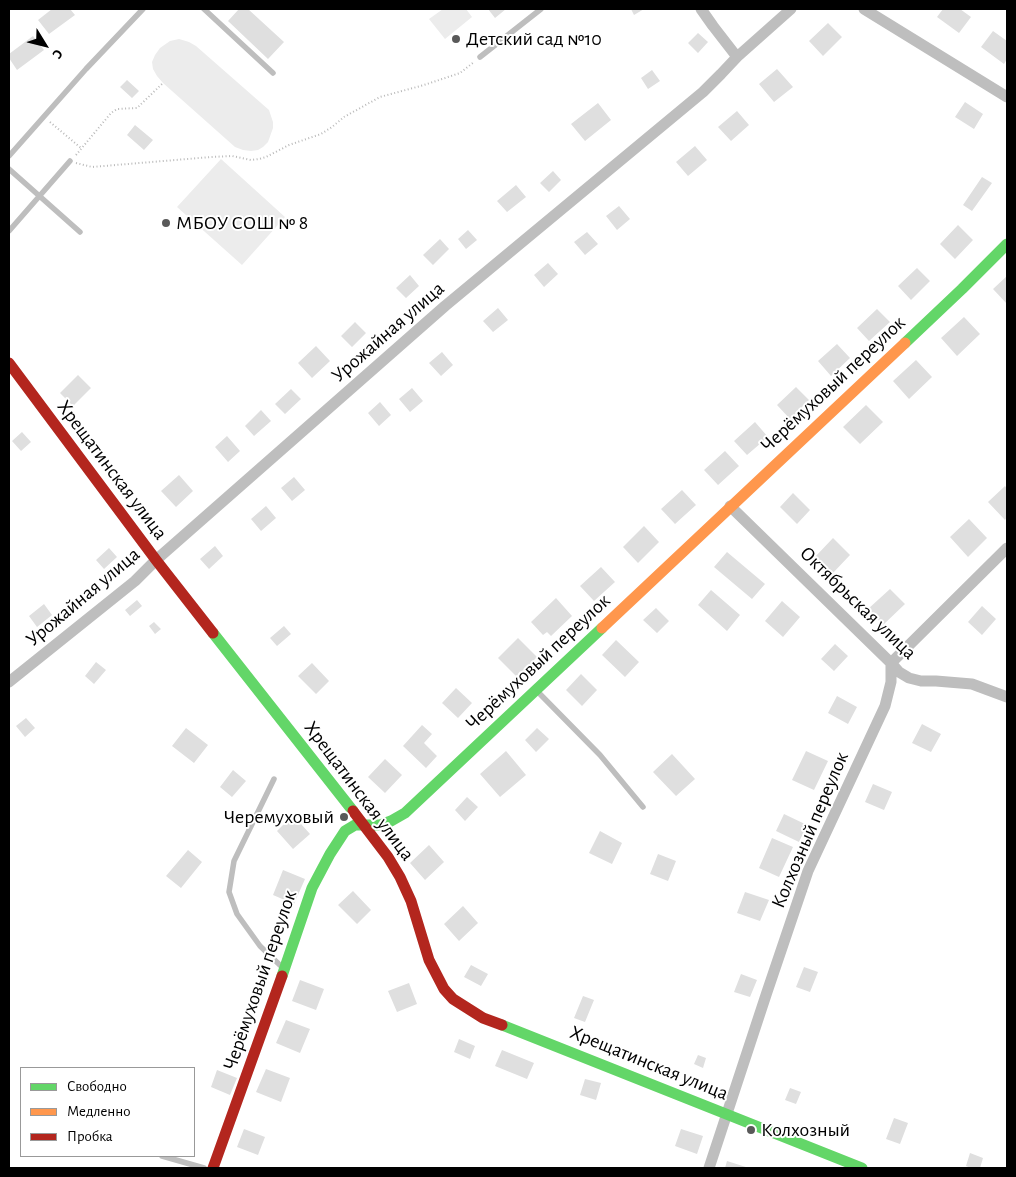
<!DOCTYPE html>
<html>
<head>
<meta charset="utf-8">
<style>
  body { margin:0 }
  #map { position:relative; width:1016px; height:1177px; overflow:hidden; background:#fff; font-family:"Alegreya Sans",sans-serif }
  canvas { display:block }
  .frame { position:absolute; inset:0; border:10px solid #000; pointer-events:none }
  .legend { position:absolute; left:20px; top:1067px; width:175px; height:90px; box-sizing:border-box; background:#fff; border:1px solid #999; margin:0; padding:6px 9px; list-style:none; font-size:15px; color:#000 }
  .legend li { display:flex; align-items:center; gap:10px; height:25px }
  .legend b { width:25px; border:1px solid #999 }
  .north { position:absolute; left:20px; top:20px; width:50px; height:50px; -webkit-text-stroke:4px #fff; paint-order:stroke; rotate:126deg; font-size:14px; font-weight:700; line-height:20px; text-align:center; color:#000 }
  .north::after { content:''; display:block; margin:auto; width:18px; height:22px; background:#000; clip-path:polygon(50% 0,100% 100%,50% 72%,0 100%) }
</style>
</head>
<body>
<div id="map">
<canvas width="1016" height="1177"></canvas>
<div class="frame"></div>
<ul class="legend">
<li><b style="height:6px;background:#63d668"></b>Свободно</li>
<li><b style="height:6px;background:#ff974d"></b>Медленно</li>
<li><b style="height:6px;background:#b3261e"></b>Пробка</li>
</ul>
<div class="north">С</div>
</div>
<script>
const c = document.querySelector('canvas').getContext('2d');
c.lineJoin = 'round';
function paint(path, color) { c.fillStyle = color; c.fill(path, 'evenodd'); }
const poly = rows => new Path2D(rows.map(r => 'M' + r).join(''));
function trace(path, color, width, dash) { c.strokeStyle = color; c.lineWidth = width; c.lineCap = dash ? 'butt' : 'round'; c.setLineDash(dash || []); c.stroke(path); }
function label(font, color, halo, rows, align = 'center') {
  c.font = font + ' "Alegreya Sans",sans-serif'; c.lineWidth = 4; c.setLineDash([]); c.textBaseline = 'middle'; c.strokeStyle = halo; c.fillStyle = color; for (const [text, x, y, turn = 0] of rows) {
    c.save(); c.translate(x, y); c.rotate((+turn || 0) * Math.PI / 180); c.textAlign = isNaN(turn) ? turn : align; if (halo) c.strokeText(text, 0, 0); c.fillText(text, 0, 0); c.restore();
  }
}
paint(poly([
  [443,9,466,9,472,17,445,39,429,19],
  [179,39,189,42,196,46,269,110,273,122,273,128,268,142,263,147,258,150,251,151,243,150,235,147,163,83,157,76,153,69,152,62,155,55,160,48,170,41],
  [221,159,285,217,242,265,177,207]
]), '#ececec');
paint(poly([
  [52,9,70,9,75,15,49,34,38,20],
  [239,9,248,9,284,42,268,59,228,21],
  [488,9,506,9,495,18],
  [631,9,644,9,634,15],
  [943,9,960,9,971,17,959,33,937,17],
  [828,23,842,37,823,56,809,41],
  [993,31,1007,41,1007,59,1004,64,981,47],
  [698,33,708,42,698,53,688,43],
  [33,36,44,50,17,70,9,58,9,54],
  [777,69,793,87,774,102,759,84],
  [652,70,660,81,648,89,641,78],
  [127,80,139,91,132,98,120,87],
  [965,102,983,114,974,129,955,117],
  [598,103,611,120,585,141,571,124],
  [737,111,749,125,731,141,718,127],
  [135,125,153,140,144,150,127,135],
  [695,146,707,160,688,176,676,162],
  [553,171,561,180,549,192,540,183],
  [982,177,992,183,972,211,963,205],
  [516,185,526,197,507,212,497,201],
  [619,206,630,219,617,230,606,216],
  [958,225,973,240,955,259,940,244],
  [468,230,477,240,466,249,458,239],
  [587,232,598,244,585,255,574,242],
  [440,239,449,249,433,265,423,255],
  [548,263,558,274,544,287,534,275],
  [917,268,930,281,911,300,898,286],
  [410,275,419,286,406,298,396,288],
  [1007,276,1007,304,993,289],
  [498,308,508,320,493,332,483,321],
  [877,309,890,322,869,341,857,328],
  [964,317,980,334,957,356,941,338],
  [355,322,366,333,352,347,341,336],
  [837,344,850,358,831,376,818,361],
  [316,346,330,361,312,378,298,363],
  [442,352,453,365,441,376,429,363],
  [916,360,932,377,909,399,893,381],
  [78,375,91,388,73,406,60,393],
  [796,387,809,400,790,419,777,405],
  [412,388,423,401,410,412,399,399],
  [291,389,301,399,285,414,275,404],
  [380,402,391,415,379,426,368,413],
  [866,405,883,422,860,444,843,427],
  [261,410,271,421,254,436,245,426],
  [755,422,768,437,747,455,734,441],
  [22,432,31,442,21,451,12,441],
  [227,436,240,451,228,462,215,447],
  [725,451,739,466,718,485,704,470],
  [179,475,193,491,176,507,161,491],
  [294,477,305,490,292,501,281,488],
  [1005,486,1007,489,1007,517,1005,520,988,502],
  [682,490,696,505,675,524,661,509],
  [793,493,810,510,797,524,780,507],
  [266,506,276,518,261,531,251,519],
  [969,519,987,538,968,557,950,537],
  [644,526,659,542,638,563,623,547],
  [833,538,850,555,832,574,815,557],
  [215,546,223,556,209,569,200,559],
  [109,548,117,557,104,569,96,560],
  [727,552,765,584,752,599,714,567],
  [601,567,615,582,594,601,580,586],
  [890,589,905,604,883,625,868,609],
  [711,590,740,615,727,631,698,605],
  [556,598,572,616,551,636,547,632,543,635,531,622],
  [137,600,142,606,130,616,125,610],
  [782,601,800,617,783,637,765,621],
  [44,604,52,615,37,627,29,616],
  [982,606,996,619,982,635,968,622],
  [656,608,669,621,657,633,643,620],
  [154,622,161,629,155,634,149,626],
  [284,626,291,634,277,646,270,638],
  [518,638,537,657,517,677,498,658],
  [616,640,639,662,625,677,602,655],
  [835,644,848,656,834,671,821,659],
  [96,662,106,670,94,684,85,676],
  [312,663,329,681,316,694,298,676],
  [581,674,597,690,582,706,566,690],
  [456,688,472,703,458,718,442,703],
  [837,696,857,707,848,724,828,713],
  [26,718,35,728,25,737,16,726],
  [922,724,941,734,931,752,912,743],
  [422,725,432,734,424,743,437,756,426,768,403,746],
  [186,728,208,745,194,763,172,746],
  [537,728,549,739,536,752,525,740],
  [506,751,526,775,500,797,480,774],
  [806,751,828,761,814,790,792,780],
  [672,754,695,779,676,796,653,772],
  [385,759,402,775,385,793,368,777],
  [233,770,246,781,232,797,220,787],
  [873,784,892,792,884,810,865,802],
  [467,797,478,807,465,821,455,810],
  [784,814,807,825,799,842,776,831],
  [293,815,310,834,293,849,277,831],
  [600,831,622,843,612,864,589,853],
  [772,838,793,847,779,877,759,868],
  [429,845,444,862,425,880,410,863],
  [188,850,202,862,181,888,166,876],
  [658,854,676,861,668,881,650,874],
  [283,870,305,879,294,904,273,895],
  [353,891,371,910,357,924,338,905],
  [745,892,769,900,760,921,737,913],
  [463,906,478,923,459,941,444,924],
  [471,965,488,974,481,986,464,977],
  [804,967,818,972,810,992,796,987],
  [741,974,757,980,750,997,734,992],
  [300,980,324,989,316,1010,292,1001],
  [409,983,417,1004,397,1012,388,991],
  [583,996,594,1000,585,1022,574,1018],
  [286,1020,310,1029,300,1053,276,1043],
  [459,1039,475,1046,470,1059,454,1052],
  [502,1050,534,1063,527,1079,495,1066],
  [698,1055,706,1058,703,1068,694,1064],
  [266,1069,290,1078,281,1102,256,1092],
  [217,1070,237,1078,230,1095,211,1087],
  [585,1079,601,1083,596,1100,580,1095],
  [790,1088,801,1092,796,1104,785,1100],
  [894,1118,908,1123,900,1144,886,1139],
  [244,1129,265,1137,258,1155,237,1147],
  [681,1129,703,1136,697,1154,675,1146],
  [970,1153,983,1158,980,1168,971,1168,966,1166],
  [727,1161,749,1168,725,1168]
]), '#dfdfdf');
trace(poly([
  [50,122,81,148],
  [76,155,111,113,117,109,137,108,163,83],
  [76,163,92,167,211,157,232,156,251,160,259,159,266,157,289,145,321,134,332,127,344,117,380,97,424,85,460,73,474,62]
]), '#b9b9b9', 2, [1, 2.5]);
trace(poly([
  [204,9,273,73],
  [480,57,541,9],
  [9,156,86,69,143,9],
  [9,169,80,232],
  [9,231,70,161],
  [537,691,600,755,643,807],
  [274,779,234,861,229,892,237,914,260,946,283,968],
  [162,1156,204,1168]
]), '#bebebe', 5.5);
trace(poly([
  [701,9,713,26,737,57],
  [864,9,1007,97],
  [730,506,891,663,899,672,909,678,921,681,936,681,972,684,1007,697],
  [9,682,135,581,156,560,445,306,703,92,721,74,737,57,791,9],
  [709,1168,767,992,808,871,885,706,891,682,891,663,1007,548]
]), '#bebebe', 11);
trace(poly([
  [905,343,962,289,1007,244],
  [213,633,353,811],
  [282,976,312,888,330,854,345,831,355,825,380,825,391,821,405,813,602,628],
  [502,1025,862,1168]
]), '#63d668', 11);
trace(poly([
  [602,628,905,343]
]), '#ff974d', 11);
trace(poly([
  [9,363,156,560,213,633],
  [353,811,388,857,400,877,411,901,429,960,444,989,453,999,483,1018,502,1025],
  [213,1168,282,976]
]), '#b3261e', 11);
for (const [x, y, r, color] of [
  [456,39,5,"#595959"],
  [166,223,5,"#595959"],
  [344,817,5,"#595959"],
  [751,1130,5,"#595959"]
]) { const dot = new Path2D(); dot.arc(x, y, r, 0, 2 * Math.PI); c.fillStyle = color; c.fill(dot); trace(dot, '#fff', 2); }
label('20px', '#000', '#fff', [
  ["Детский сад №10",466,39],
  ["МБОУ СОШ № 8",176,223],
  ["Черемуховый",334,817,"right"],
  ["Колхозный",761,1130]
], 'left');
label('20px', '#000', '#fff', [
  ["Урожайная улица",388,332,-41],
  ["Черёмуховый переулок",833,384,-43],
  ["Хрещатинская улица",112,470,53],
  ["Урожайная улица",83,597,-40],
  ["Октябрьская улица",858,603,44],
  ["Черёмуховый переулок",538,662,-43],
  ["Хрещатинская улица",359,791,53],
  ["Колхозный переулок",810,830,-67],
  ["Черёмуховый переулок",260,980,-71],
  ["Хрещатинская улица",649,1063,22]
]);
</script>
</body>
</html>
